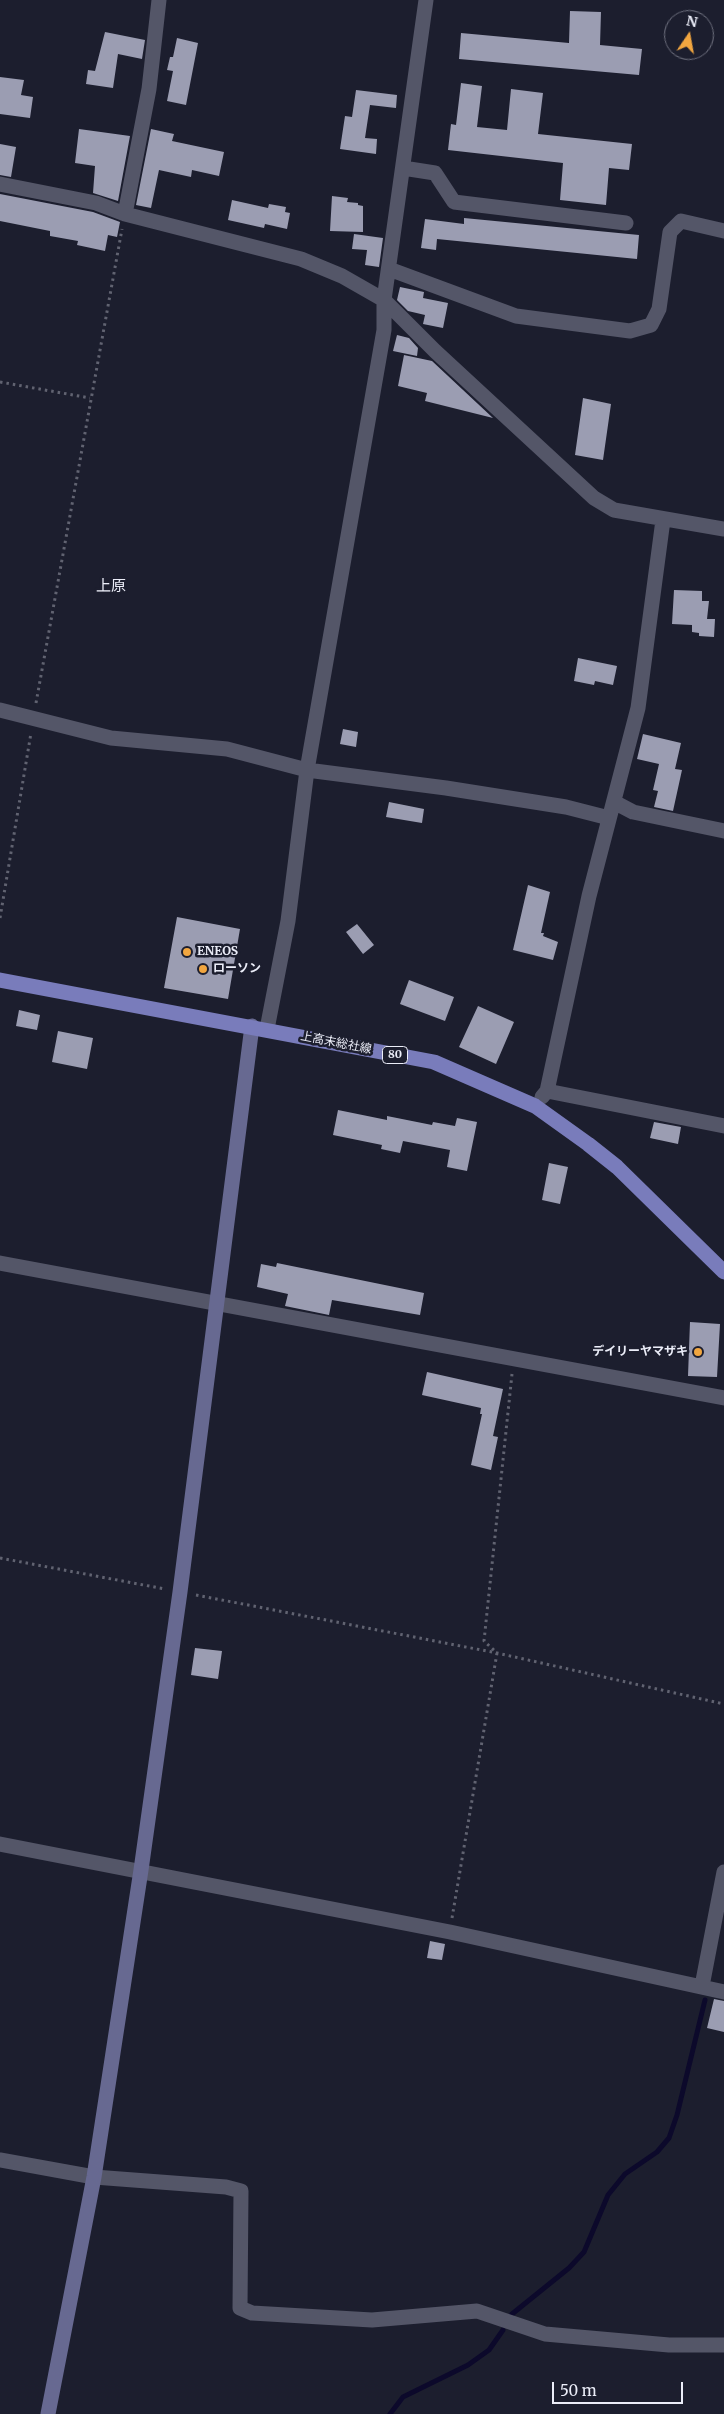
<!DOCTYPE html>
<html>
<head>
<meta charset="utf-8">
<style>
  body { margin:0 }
  #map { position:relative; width:724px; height:2414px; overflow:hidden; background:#1c1e2e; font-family:Merriweather,serif }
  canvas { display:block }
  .north { position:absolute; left:664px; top:10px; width:50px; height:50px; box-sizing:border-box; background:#1c1e2e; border:1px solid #6f717f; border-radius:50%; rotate:12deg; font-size:14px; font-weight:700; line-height:20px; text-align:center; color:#ebedf8 }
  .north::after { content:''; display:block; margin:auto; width:18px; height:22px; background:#f1a640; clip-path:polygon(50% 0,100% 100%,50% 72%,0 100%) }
  .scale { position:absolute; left:552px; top:2382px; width:131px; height:22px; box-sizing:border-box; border:2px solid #ebedf8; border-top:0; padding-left:6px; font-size:15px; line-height:18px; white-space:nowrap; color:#ebedf8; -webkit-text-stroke:4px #1c1e2e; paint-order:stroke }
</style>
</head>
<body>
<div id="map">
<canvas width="724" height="2414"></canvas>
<div class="north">N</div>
<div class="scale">50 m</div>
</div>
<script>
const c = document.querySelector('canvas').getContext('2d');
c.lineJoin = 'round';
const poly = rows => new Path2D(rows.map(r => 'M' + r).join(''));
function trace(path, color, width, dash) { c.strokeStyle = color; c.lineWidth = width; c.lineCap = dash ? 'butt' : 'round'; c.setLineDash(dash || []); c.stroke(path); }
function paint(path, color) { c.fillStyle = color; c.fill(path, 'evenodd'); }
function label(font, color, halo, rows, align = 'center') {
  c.font = font + ' Merriweather,"Noto Sans JP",serif'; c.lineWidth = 5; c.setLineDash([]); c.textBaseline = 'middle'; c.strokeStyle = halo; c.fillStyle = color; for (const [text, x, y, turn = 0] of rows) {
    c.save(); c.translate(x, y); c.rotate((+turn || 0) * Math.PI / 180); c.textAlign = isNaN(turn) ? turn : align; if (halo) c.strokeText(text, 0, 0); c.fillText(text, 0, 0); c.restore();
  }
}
trace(poly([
  [512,2314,569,2268,584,2252,608,2195,625,2174,657,2152,669,2138,677,2115,705,2000],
  [390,2414,403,2397,468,2365,489,2350,503,2330]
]), '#0c092b', 5);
paint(poly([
  [570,11,601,12,600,45,642,49,639,75,459,59,461,33,569,43],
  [105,32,145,40,142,59,118,54,113,88,86,84,88,70,95,71],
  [177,38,198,43,186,105,167,101,173,71,167,70,170,57,173,57],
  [0,77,24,80,21,95,33,97,30,118,0,114],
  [461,83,482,86,477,127,507,130,511,89,543,93,538,134,632,144,629,170,609,168,606,205,560,200,563,163,448,150,451,124,456,125],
  [356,90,397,95,396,108,370,105,365,138,377,139,376,154,340,149,345,116,352,117],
  [79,129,130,136,118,201,93,193,95,166,75,163],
  [151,129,174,134,172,141,224,152,219,176,192,170,191,177,159,170,151,208,136,205],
  [0,144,16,147,11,177,0,175],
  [0,194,93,212,120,222,117,237,108,235,105,251,77,245,78,241,50,236,50,231,0,221],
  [332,196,348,198,347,202,358,203,358,205,363,206,363,232,330,231],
  [232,200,268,208,269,204,286,207,285,212,290,213,287,229,265,224,264,228,228,220],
  [464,218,639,235,637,259,437,239,436,250,421,248,425,219,464,224],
  [354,234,383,238,379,267,365,265,367,250,352,249],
  [400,287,424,292,423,298,448,303,443,328,423,324,425,315,408,311,397,300],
  [397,335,409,338,418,348,417,356,393,351],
  [404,355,432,361,493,418,425,401,427,393,398,386],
  [583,398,611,404,603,460,575,455],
  [674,590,702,591,702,601,709,601,707,619,715,619,714,637,699,636,699,633,692,632,692,625,672,624],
  [578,658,617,666,613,685,595,681,594,685,574,681],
  [343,729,358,732,356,747,340,744],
  [643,734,681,743,675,769,682,770,673,811,654,807,658,791,653,790,659,764,637,759],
  [389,802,424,809,422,823,386,817],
  [528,885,550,892,541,933,544,933,543,936,558,942,553,960,513,950],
  [177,917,240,929,228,999,164,988],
  [357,924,374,945,363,954,346,932],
  [409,980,454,997,445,1021,400,1004],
  [478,1006,514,1022,496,1064,459,1047],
  [19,1010,40,1015,37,1030,16,1026],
  [58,1031,93,1038,87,1069,52,1062],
  [338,1110,387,1120,387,1116,432,1125,433,1122,455,1126,457,1118,477,1122,467,1171,447,1167,450,1150,403,1141,400,1153,381,1149,382,1145,333,1135],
  [654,1122,681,1127,678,1144,650,1138],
  [549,1163,568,1167,560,1204,542,1200],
  [277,1263,424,1293,420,1315,332,1300,329,1315,285,1306,288,1294,257,1287,261,1264,276,1267],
  [690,1322,720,1324,717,1377,688,1376],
  [427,1372,503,1389,493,1436,498,1437,491,1470,471,1465,482,1414,480,1414,481,1408,422,1395],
  [195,1648,222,1651,218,1679,191,1675],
  [430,1941,445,1944,442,1960,427,1958],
  [714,1999,724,2001,724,2032,707,2028]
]), '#9b9db2');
trace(poly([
  [0,382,90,398],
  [36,703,122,229],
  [0,918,31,733],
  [0,1558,165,1589],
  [196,1595,497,1653,724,1704],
  [452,1918,497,1653,484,1641,512,1374]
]), '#616371', 3, [2.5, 4]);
trace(poly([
  [403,168,435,173,454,202,626,223],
  [0,184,96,203,125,214,301,259,342,276,384,300,435,351,594,498,614,510,724,529],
  [125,214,149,89,159,0],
  [389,269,516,316,630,331,651,325,659,309,670,232,681,221,724,231],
  [0,710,111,738,227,749,307,770,446,788,566,807,609,818],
  [614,802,633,812,724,831],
  [267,1029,288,921,307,770,384,330,384,300,426,0],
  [547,1091,589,896,638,708,663,520],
  [542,1097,547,1091,724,1126],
  [0,1263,724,1398],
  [0,1844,450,1932,724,1992],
  [702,1986,724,1872],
  [0,2160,94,2177,226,2187,241,2191,240,2308,252,2313,372,2320,477,2311,545,2334,669,2345,724,2345]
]), '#545668', 15);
trace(poly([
  [48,2414,94,2177,141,1870,180,1592,252,1026]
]), '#676991', 15);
trace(poly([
  [0,980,434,1062,535,1106,588,1144,617,1167,724,1272]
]), '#797cbb', 15);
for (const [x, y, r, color] of [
  [187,952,5,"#f1a640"],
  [203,969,5,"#f1a640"],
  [698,1352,5,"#f1a640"]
]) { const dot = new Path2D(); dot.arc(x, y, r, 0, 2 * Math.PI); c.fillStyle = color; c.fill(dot); trace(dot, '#1c1e2e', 2); }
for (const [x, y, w] of [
  [395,1055,25]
]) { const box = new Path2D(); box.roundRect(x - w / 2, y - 8.5, w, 17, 4); c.fillStyle = '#1c1e2e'; c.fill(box); trace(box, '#ebedf8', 1); }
label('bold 11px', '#ebedf8', null, [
  ["80",395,1055]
]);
label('bold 12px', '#ebedf8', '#1c1e2e', [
  ["ENEOS",197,952],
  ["ローソン",213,969],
  ["デイリーヤマザキ",688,1352,"right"]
], 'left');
label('12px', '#ebedf8', '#1c1e2e', [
  ["上高末総社線",336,1043,11]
]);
label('15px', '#ebedf8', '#1c1e2e', [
  ["上原",111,587]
]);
</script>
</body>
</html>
